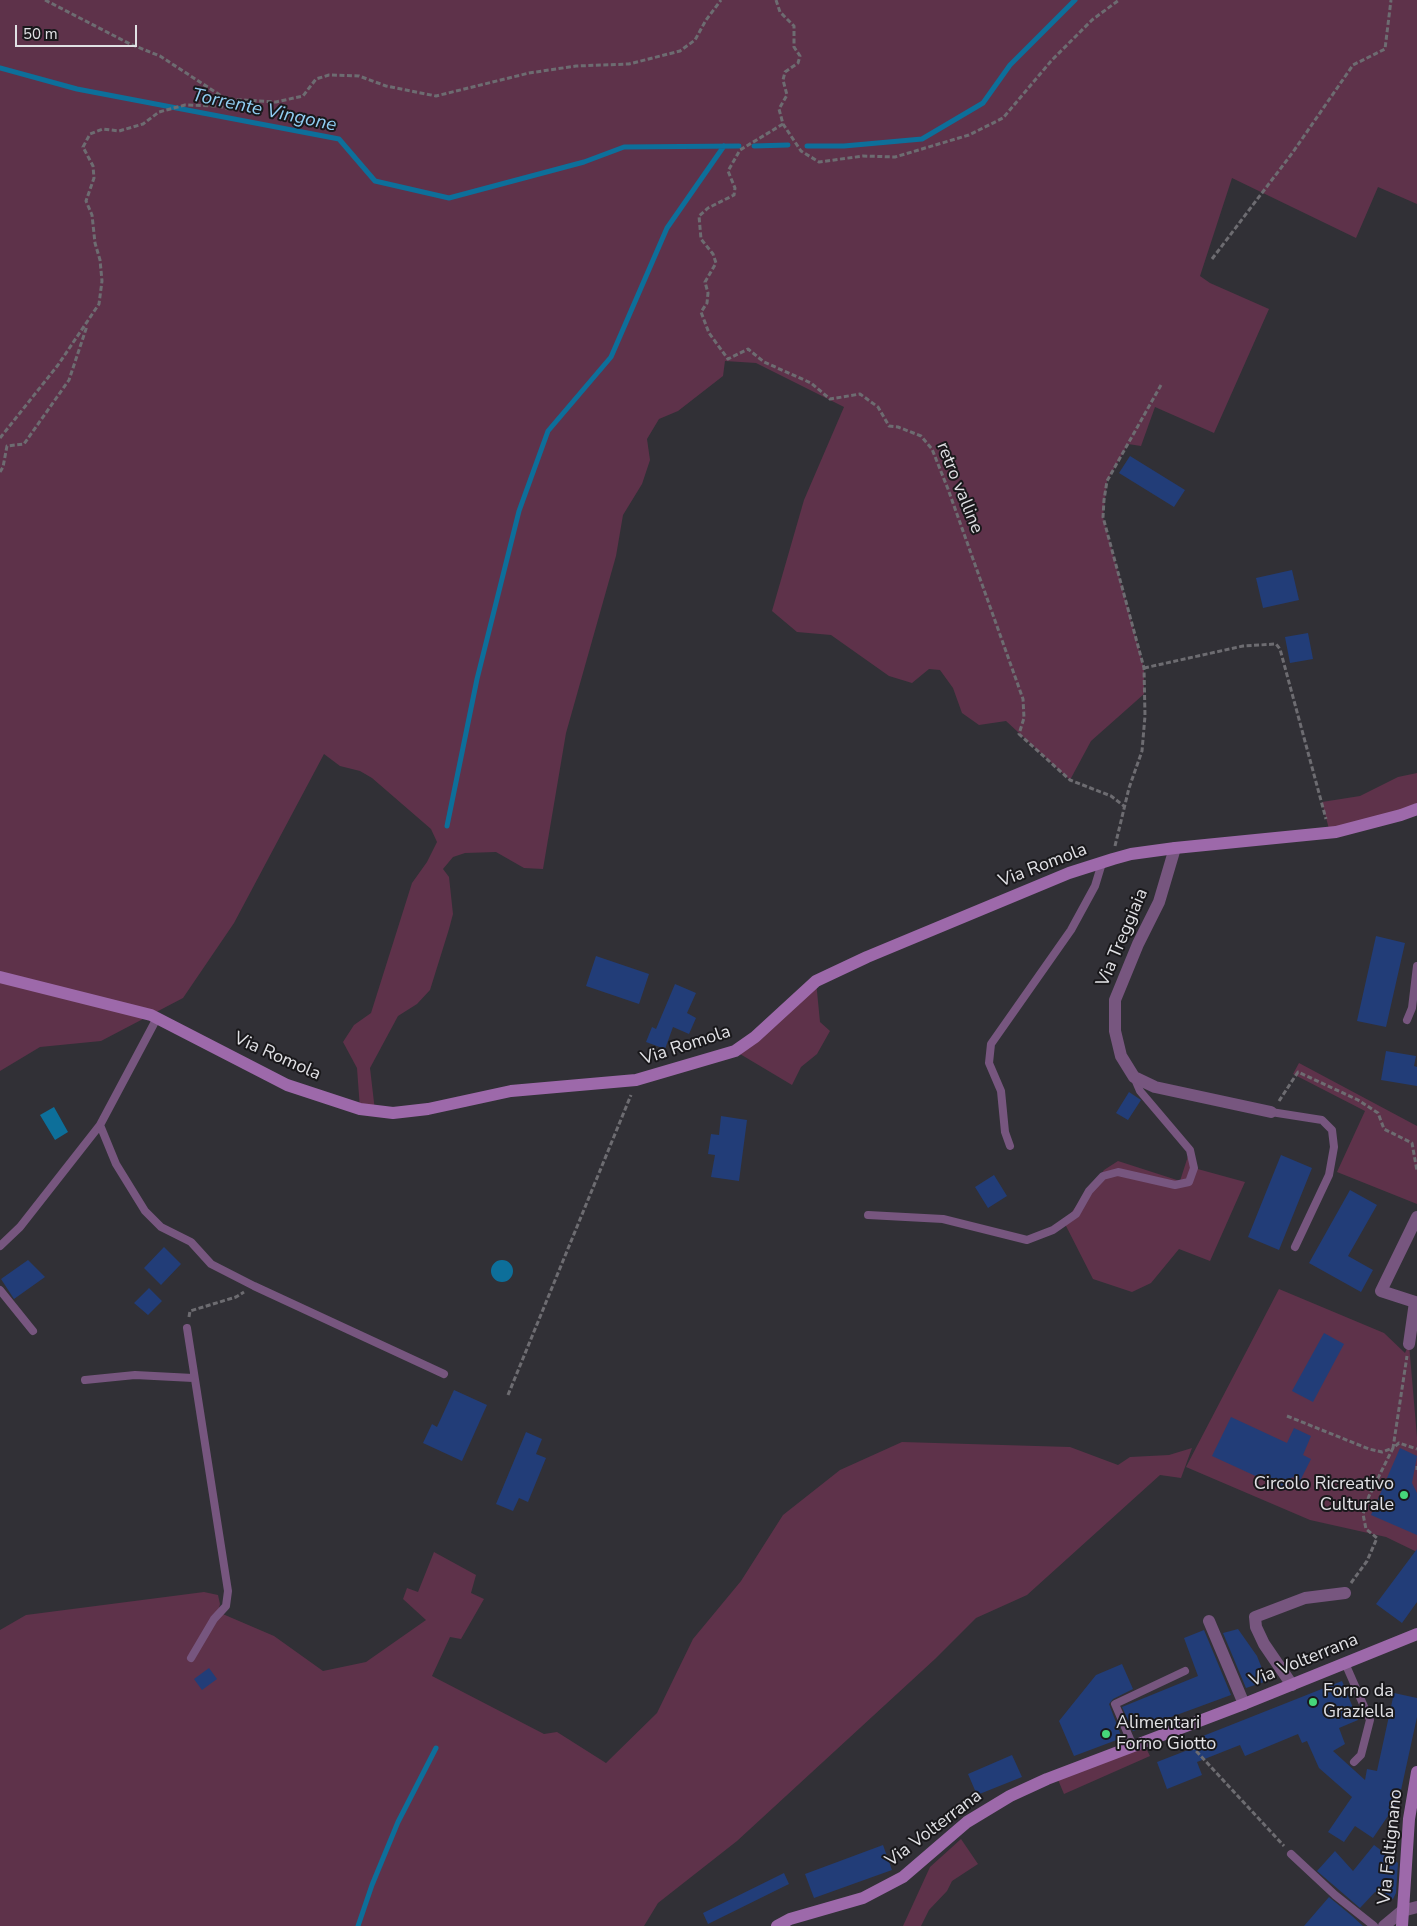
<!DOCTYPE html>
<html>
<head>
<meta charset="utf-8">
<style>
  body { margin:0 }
  #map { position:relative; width:1417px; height:1926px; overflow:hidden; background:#313036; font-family:"Nunito Sans",sans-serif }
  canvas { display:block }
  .scale { position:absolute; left:15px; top:25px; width:122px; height:22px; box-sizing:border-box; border:2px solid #e1e1e5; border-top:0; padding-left:6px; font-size:15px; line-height:18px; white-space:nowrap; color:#e1e1e5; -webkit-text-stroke:4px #19181b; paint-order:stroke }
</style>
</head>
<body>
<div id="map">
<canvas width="1417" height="1926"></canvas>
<div class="scale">50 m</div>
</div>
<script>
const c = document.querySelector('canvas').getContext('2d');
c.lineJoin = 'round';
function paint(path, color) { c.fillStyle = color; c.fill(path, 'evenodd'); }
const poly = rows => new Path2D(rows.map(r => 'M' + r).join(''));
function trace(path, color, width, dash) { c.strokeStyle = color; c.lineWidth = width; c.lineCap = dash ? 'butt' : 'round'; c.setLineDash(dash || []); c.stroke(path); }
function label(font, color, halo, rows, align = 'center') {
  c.font = font + ' "Nunito Sans",sans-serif'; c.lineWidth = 4; c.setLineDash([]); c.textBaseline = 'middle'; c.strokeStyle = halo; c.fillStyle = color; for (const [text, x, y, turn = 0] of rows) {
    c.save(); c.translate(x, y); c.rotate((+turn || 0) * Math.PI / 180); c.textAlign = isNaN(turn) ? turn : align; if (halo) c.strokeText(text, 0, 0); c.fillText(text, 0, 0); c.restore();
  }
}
paint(poly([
  [0,0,1417,0,1417,204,1378,187,1356,238,1232,178,1200,276,1210,283,1269,309,1214,433,1155,407,1141,446,1128,444,1107,481,1103,517,1144,668,1144,694,1091,741,1070,780,1006,721,979,725,962,713,953,688,940,670,929,669,912,683,889,676,831,635,797,632,772,611,804,500,844,407,756,363,725,361,723,376,678,411,659,419,647,439,650,460,642,484,623,515,616,556,566,733,543,869,524,868,496,852,465,853,453,857,443,869,449,877,453,914,449,929,430,990,417,1004,398,1016,370,1068,375,1111,360,1109,357,1068,343,1042,354,1025,371,1013,412,883,427,862,437,842,431,829,372,778,360,771,340,766,324,754,234,923,183,998,101,1041,40,1047,0,1071],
  [1417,773,1417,809,1330,833,1322,802,1360,796,1398,777],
  [816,981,820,1022,830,1031,817,1054,801,1067,792,1085,735,1051],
  [1299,1063,1417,1126,1417,1204,1337,1172,1365,1111,1293,1074],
  [1190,1150,1194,1168,1245,1182,1210,1261,1179,1249,1151,1283,1132,1292,1093,1279,1064,1222,1104,1170,1118,1161,1180,1181],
  [1279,1289,1384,1333,1405,1353,1409,1344,1417,1437,1417,1552,1386,1537,1310,1520,1186,1467],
  [902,1442,1070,1447,1118,1465,1130,1457,1169,1455,1192,1448,1181,1478,1160,1475,1027,1595,976,1618,935,1659,737,1841,658,1903,644,1926,0,1926,0,1630,26,1615,204,1592,218,1595,220,1604,218,1612,274,1636,323,1671,366,1662,426,1620,403,1599,407,1588,418,1592,434,1552,476,1575,471,1593,484,1599,461,1639,450,1637,432,1676,544,1734,557,1732,606,1763,657,1713,693,1639,741,1581,783,1515,840,1470],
  [1143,1742,1150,1756,1064,1794,1056,1775],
  [961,1839,978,1864,952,1881,947,1891,929,1910,921,1926,903,1926,930,1867]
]), '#5e324a');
paint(poly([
  [54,1107,68,1132,55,1140,40,1115],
  '491 1271a11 11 0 1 1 22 0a11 11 0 1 1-22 0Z'
]), '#0d6f9a');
trace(poly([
  [0,68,77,89,339,139,375,181,449,198,584,162,624,147,739,146],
  [754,146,788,145],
  [807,146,844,146,922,139,983,103,1010,65,1075,0],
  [447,826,477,679,519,511,548,431,611,357,667,228,724,146],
  [358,1926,372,1885,398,1822,436,1748]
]), '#0d6f9a', 5);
paint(poly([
  [1130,456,1185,490,1174,507,1119,473],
  [1292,570,1299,600,1263,608,1256,578],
  [1308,633,1313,659,1290,663,1285,637],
  [1376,936,1405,943,1386,1027,1357,1021],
  [596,956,649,974,639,1004,586,986],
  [675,984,696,993,687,1013,696,1018,689,1034,673,1027,665,1049,646,1042,652,1027,656,1029],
  [1386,1051,1416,1056,1414,1066,1417,1067,1417,1086,1381,1080],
  [1129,1092,1141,1100,1128,1120,1116,1113],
  [721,1116,747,1120,739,1181,711,1177,715,1155,708,1154,711,1134,719,1135],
  [1281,1155,1312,1168,1279,1250,1248,1237],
  [994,1175,1007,1196,988,1208,975,1187],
  [1350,1190,1377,1205,1348,1256,1373,1270,1361,1292,1309,1263],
  [164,1247,181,1264,161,1285,144,1268],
  [28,1260,45,1277,14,1299,1,1279],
  [149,1288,162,1301,148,1315,134,1303],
  [1324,1333,1344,1344,1313,1402,1292,1391],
  [454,1390,487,1405,462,1461,423,1443,432,1424,437,1427],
  [1231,1417,1287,1443,1294,1428,1311,1436,1303,1455,1311,1459,1300,1481,1292,1477,1286,1490,1212,1456],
  [526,1432,542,1439,536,1454,546,1458,528,1502,519,1498,513,1511,496,1504],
  [1400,1448,1417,1456,1412,1483,1417,1493,1417,1535,1371,1515],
  [1417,1549,1417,1602,1402,1623,1376,1604],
  [1238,1629,1257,1656,1267,1681,1246,1688,1223,1633],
  [1204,1630,1231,1695,1133,1731,1122,1707,1198,1676,1184,1638],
  [1122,1664,1133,1689,1113,1699,1109,1704,1122,1738,1074,1756,1059,1721,1096,1675],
  [209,1668,217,1679,202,1690,194,1679],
  [1342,1681,1358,1720,1339,1728,1345,1744,1333,1751,1365,1780,1367,1769,1377,1771,1394,1693,1417,1698,1417,1717,1398,1804,1396,1804,1373,1838,1355,1826,1344,1842,1328,1832,1352,1797,1319,1768,1307,1741,1302,1743,1298,1734,1245,1756,1240,1745,1197,1762,1202,1775,1167,1789,1157,1762,1206,1743,1203,1736],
  [1012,1755,1022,1777,977,1795,968,1774],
  [883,1845,892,1870,814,1898,805,1874],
  [1374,1845,1398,1863,1396,1893,1393,1899,1375,1892,1360,1908,1317,1871,1335,1851,1353,1871],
  [784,1873,789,1884,708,1924,703,1913],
  [1329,1897,1352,1916,1363,1926,1304,1926]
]), '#223d78');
trace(poly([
  [45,0,130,44,160,56,226,99,276,102,303,96,316,79,329,75,359,76,386,86,436,96,529,73,576,66,629,64,680,51,695,40,706,20,721,0],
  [776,0,780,12,794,26,794,47,800,56,798,63,785,72,783,80,787,95,779,109,783,124,801,151,819,162,863,156,895,157,969,135,1003,118,1052,60,1092,20,1119,0],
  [783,124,740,150,728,171,735,188,734,195,708,208,699,216,701,239,713,254,716,263,705,282,708,293,707,303,701,312,709,333,728,359,748,349,764,362,811,383,830,399,860,394,878,407,889,426,898,427,921,436,932,449,948,489,1023,699,1024,718,1019,734,1070,780,1111,796,1124,806],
  [1212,259,1293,152,1353,65,1385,49,1391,0],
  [0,438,58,365,99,304,102,281,100,260,95,243,92,215,86,201,94,178,93,166,83,147,90,134,103,129,119,131,143,124,159,112,185,105,218,106,229,109,237,101],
  [0,472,3,467,7,446,24,444,69,380,87,326],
  [1144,668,1243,646,1276,644,1280,649,1326,819],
  [1115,846,1129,788,1142,751,1145,716,1144,668,1103,517,1104,500,1107,481,1161,385],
  [1279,1101,1298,1072,1358,1100,1378,1113,1384,1129,1412,1143,1417,1171],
  [189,1317,190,1311,236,1297,244,1292],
  [508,1395,631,1095],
  [1287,1416,1369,1449,1382,1452,1393,1448,1407,1356],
  [1417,1466,1417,1470],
  [1351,1583,1367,1561,1377,1538,1366,1529,1363,1514,1369,1496,1393,1448,1399,1443,1417,1449],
  [1186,1740,1284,1846]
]), '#6d6c71', 3, [5, 2.5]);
trace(poly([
  [157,1018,100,1125,116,1164,145,1211,161,1227,191,1242,211,1264,254,1286,444,1374],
  [1407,1020,1412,1008,1417,966],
  [1271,1112,1322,1120,1332,1130,1334,1147,1329,1175,1295,1247],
  [1010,1146,1005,1132,1001,1091,989,1063,991,1044,1071,930,1095,886,1102,863],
  [868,1215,943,1219,1027,1240,1053,1230,1076,1214,1089,1191,1103,1176,1118,1172,1175,1185,1189,1182,1194,1168,1190,1150,1140,1091,1134,1077],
  [0,1246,20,1227,100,1125],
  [0,1290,33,1331],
  [187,1328,228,1591,226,1606,214,1619,191,1658],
  [85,1380,135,1375,193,1378],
  [1345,1663,1370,1720,1361,1755,1354,1762],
  [1133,1746,1115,1704,1185,1671],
  [1291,1854,1335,1895,1374,1926]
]), '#77567f', 8);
trace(poly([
  [1175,848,1159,902,1138,944,1115,1000,1115,1031,1121,1056,1134,1077,1155,1087,1271,1112],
  [1409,1344,1415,1302,1381,1291,1417,1217],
  [1209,1621,1244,1704],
  [1292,1685,1264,1644,1256,1627,1255,1617,1305,1598,1345,1593],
  [1384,1926,1402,1911,1417,1907]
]), '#77567f', 12);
trace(poly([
  [0,977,151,1015,287,1085,360,1109,393,1113,428,1109,511,1091,636,1080,735,1051,755,1037,816,981,867,957,1069,873,1113,859,1131,854,1175,848,1336,832,1401,815,1417,809],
  [777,1926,790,1919,863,1898,903,1877,967,1822,1010,1796,1047,1779,1244,1704,1417,1634],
  [1402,1926,1409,1819,1417,1772]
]), '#9d69aa', 12);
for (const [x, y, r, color] of [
  [1404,1495,5,"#46d77a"],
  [1313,1702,5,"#46d77a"],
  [1106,1734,5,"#46d77a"]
]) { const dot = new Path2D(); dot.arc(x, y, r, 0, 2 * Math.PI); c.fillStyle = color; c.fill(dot); trace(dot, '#19181b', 2); }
label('18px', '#e1e1e5', '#19181b', [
  ["retro valline",959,488,68],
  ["Via Romola",1043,866,-21],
  ["Via Treggiaia",1123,938,-67],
  ["Via Romola",686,1046,-18],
  ["Via Romola",277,1057,24],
  ["Via Volterrana",1304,1661,-22],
  ["Via Volterrana",934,1829,-37],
  ["Via Faltignano",1391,1847,-84]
]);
label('18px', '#e1e1e5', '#19181b', [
  ["Circolo Ricreativo",1394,1485,"right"],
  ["Culturale",1394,1506,"right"],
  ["Forno da",1323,1692],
  ["Graziella",1323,1713],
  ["Alimentari",1116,1724],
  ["Forno Giotto",1116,1745]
], 'left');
label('italic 19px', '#91cef3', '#19181b', [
  ["Torrente Vingone",264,111,12]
]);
</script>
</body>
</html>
